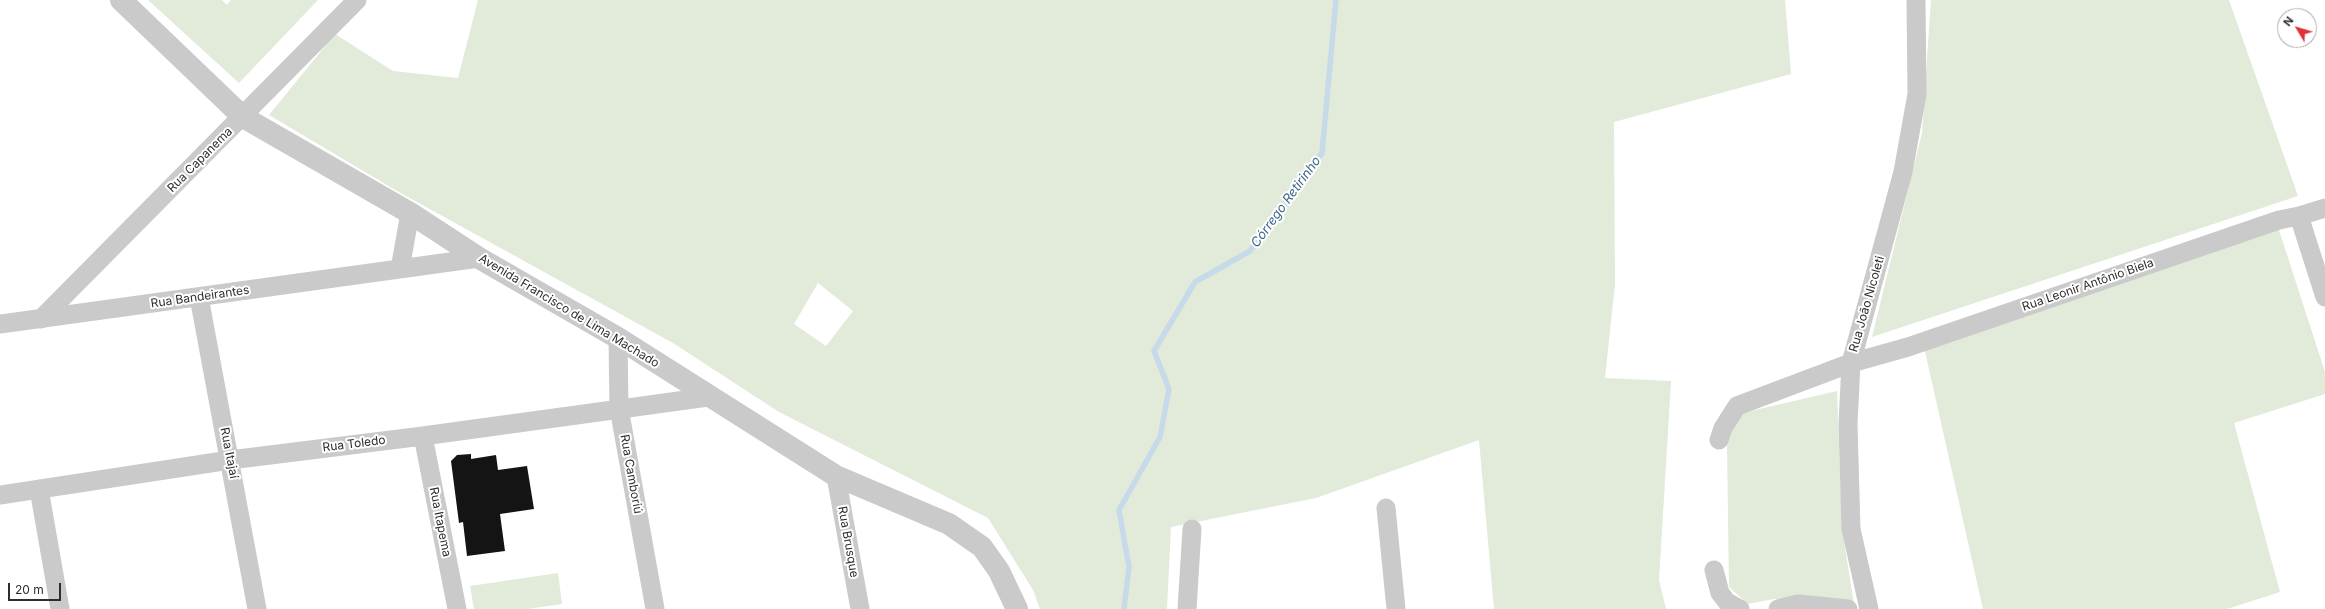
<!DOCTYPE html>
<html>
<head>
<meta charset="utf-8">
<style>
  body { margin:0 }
  #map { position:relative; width:2325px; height:609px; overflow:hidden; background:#fff; font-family:Inter,sans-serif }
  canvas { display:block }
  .north { position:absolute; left:2277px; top:8px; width:40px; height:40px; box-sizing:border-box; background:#fff; border:1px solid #ababab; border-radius:50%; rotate:308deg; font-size:11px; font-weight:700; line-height:16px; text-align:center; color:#2d2d2d }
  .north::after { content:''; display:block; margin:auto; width:14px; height:18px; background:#de3436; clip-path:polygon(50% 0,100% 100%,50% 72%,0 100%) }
  .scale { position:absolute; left:8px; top:583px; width:53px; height:18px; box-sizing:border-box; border:2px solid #2d2d2d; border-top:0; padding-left:5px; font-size:12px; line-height:14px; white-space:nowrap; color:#2d2d2d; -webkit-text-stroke:3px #fff; paint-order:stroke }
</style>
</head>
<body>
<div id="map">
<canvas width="2325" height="609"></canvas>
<div class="north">N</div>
<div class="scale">20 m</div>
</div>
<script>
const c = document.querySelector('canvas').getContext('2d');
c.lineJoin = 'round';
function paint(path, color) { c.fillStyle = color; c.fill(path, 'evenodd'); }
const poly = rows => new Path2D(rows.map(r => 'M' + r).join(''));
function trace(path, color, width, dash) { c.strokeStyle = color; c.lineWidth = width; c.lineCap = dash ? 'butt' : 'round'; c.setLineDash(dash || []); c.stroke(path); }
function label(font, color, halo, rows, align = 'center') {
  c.font = font + ' Inter,sans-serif'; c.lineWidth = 4; c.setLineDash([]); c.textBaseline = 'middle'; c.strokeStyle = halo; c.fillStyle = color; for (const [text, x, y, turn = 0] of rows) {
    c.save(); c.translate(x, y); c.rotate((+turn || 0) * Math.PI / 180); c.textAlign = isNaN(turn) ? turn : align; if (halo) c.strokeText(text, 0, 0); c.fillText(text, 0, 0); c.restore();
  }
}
paint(poly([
  [148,0,222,0,227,5,231,0,318,0,239,83],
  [478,0,1785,0,1791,74,1614,122,1615,284,1605,378,1671,381,1659,580,1666,609,1494,609,1479,440,1316,498,1171,527,1167,609,1040,609,1033,590,988,518,779,412,673,343,397,191,269,115,335,34,393,71,458,78],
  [818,283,853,311,826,346,794,324],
  [1931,0,2229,0,2298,196,1872,337,1922,133],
  [2278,227,2325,372,2325,394,2234,423,2280,592,2227,609,1983,609,1924,347],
  [1837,391,1842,529,1854,604,1774,599,1748,604,1729,587,1727,443,1731,429,1742,413],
  [558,573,562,604,528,609,474,609,470,586]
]), '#e2eada');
trace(poly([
  [1124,609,1129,567,1119,510,1160,437,1169,389,1154,351,1195,282,1250,251,1322,153,1336,0]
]), '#c7dae9', 5.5);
paint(poly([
  [471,454,471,459,496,455,498,470,527,466,534,509,500,514,505,551,467,556,463,522,459,523,451,461,457,455]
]), '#141414');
trace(poly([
  [2299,216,2325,297],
  [400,269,410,213],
  [199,297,257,609],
  [41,319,357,0],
  [0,324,479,258],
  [618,338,619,408,655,609],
  [423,436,457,609],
  [1719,440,1723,428,1737,406,1851,363,1908,347,2279,220,2299,216,2325,208],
  [836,476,860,609],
  [39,489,60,609],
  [0,495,230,460,423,436,708,397],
  [1386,508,1396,609],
  [1714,570,1720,593,1727,602,1740,609],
  [1187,609,1192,529],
  [1778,609,1798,604,1848,609],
  [1869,609,1851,529,1848,424,1851,363,1903,172,1917,94,1916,0]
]), '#cacaca', 19);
trace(poly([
  [121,0,243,117,410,213,479,258,618,338,836,476,949,524,982,547,999,571,1017,609]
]), '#cacaca', 22);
label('12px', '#2d2d2d', '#fff', [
  ["Rua Capanema",200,160,-45],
  ["Rua Leonir Antônio Biela",2088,285,-19],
  ["Rua Bandeirantes",200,297,-8],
  ["Rua João Nicoleti",1867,304,-74],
  ["Avenida Francisco de Lima Machado",569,311,31],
  ["Rua Toledo",354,444,-7],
  ["Rua Itajaí",229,453,79],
  ["Rua Camboriú",631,474,80],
  ["Rua Itapema",440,522,79],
  ["Rua Brusque",848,542,80]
]);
label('italic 13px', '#3e698b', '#fff', [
  ["Córrego Retirinho",1286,202,-54]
]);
</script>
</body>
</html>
